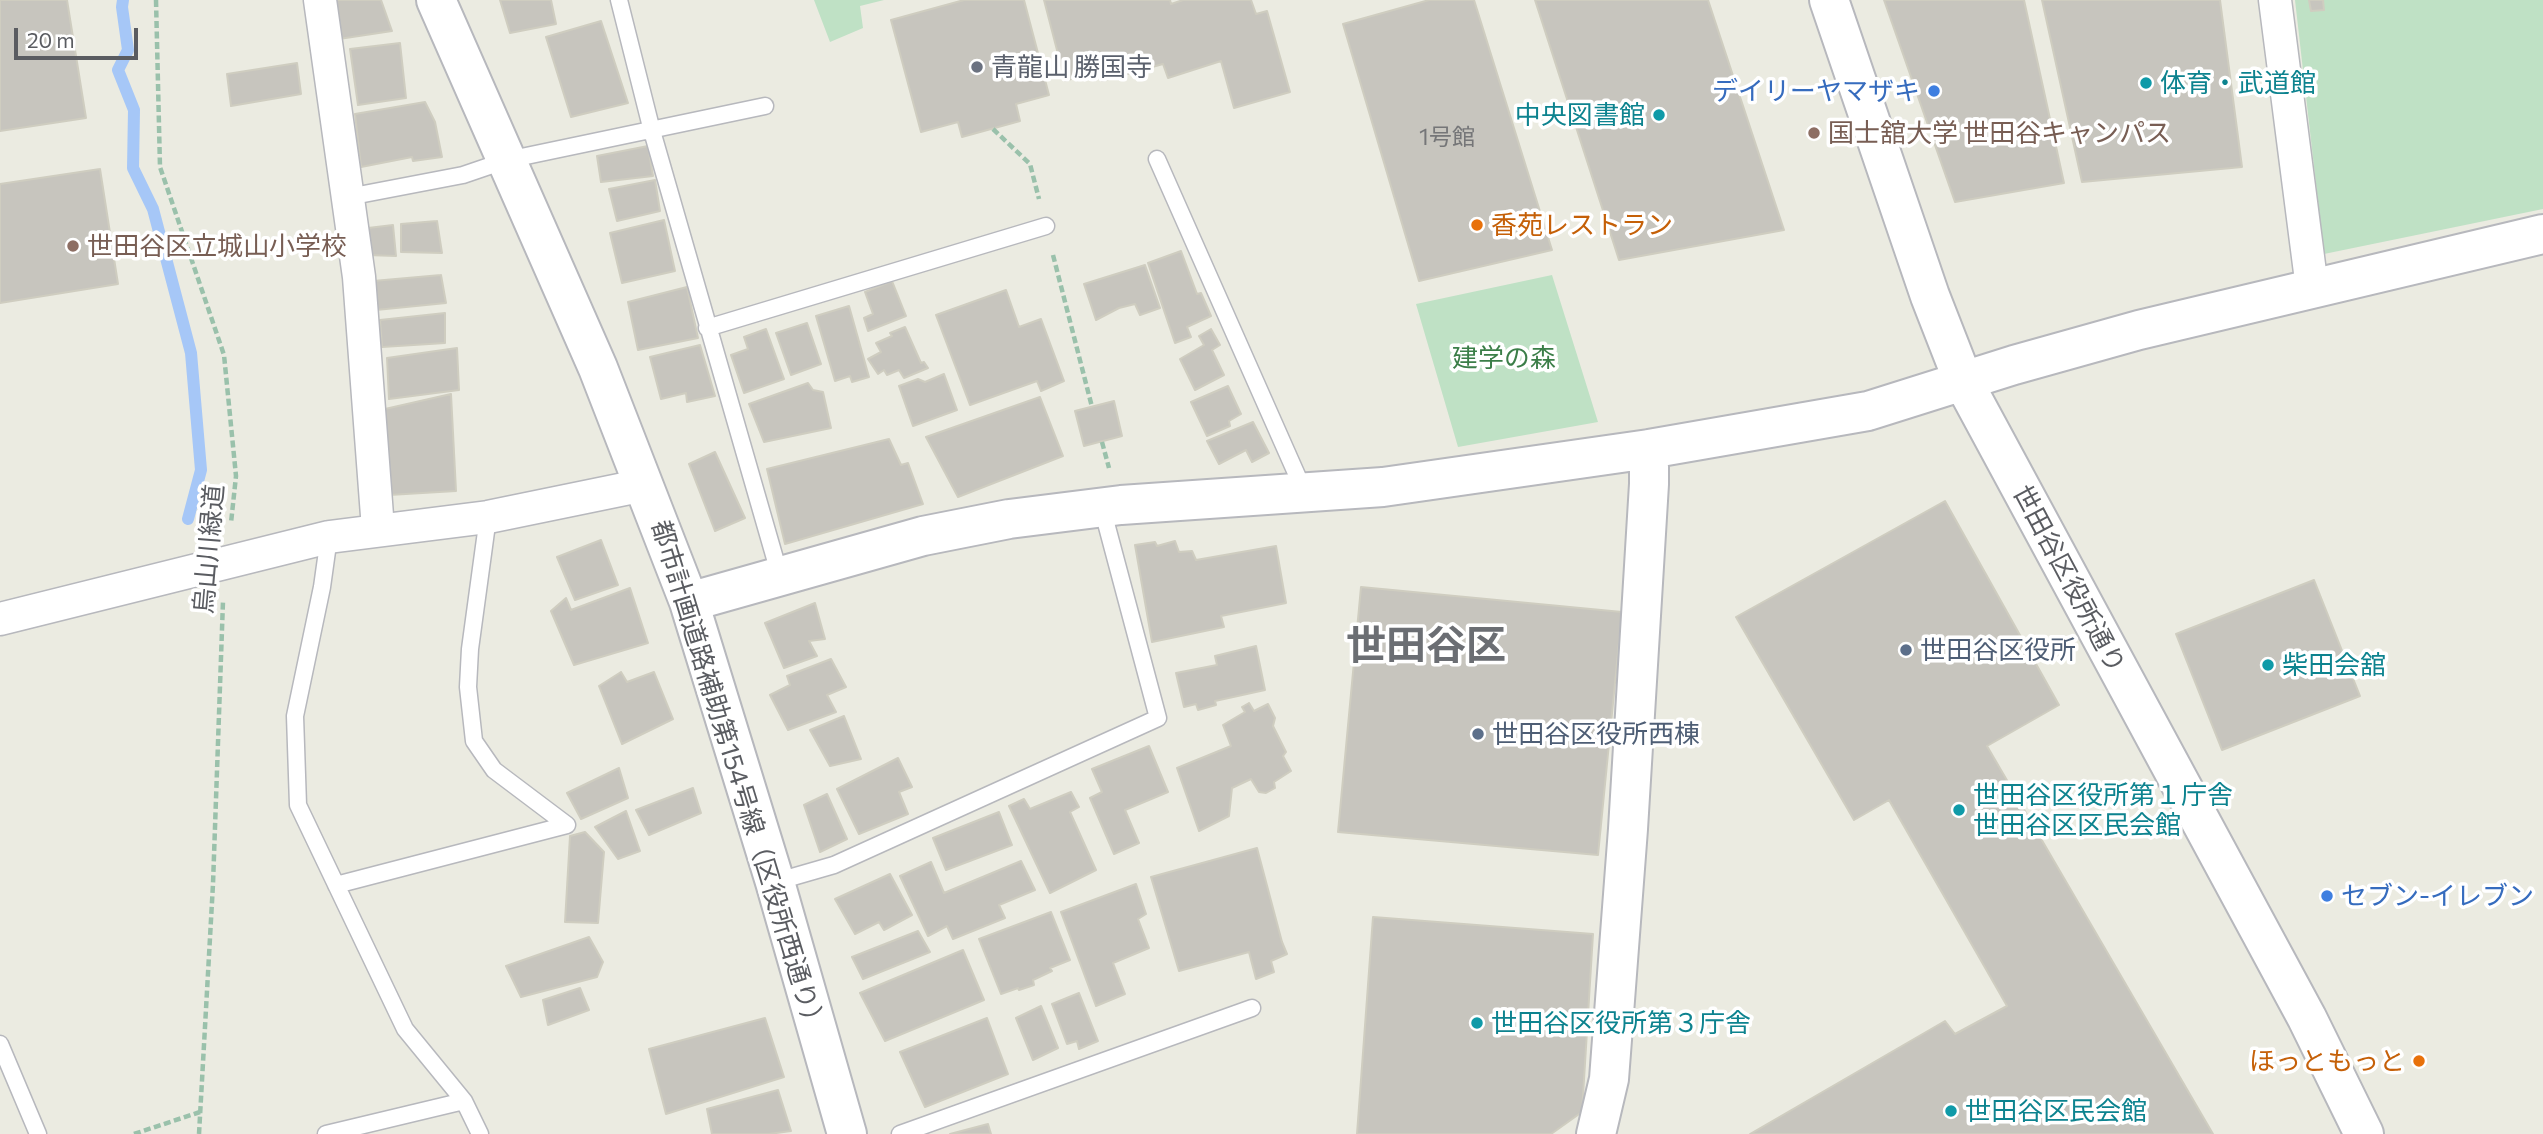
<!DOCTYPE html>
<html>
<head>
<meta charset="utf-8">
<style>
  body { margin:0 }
  #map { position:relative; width:2543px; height:1134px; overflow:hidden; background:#ebebe1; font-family:Commissioner,sans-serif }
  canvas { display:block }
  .scale { position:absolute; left:14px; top:28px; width:124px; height:32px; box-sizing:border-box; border:4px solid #5a5c61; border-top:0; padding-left:9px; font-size:21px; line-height:24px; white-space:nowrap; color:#5a5c61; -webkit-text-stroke:5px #fff; paint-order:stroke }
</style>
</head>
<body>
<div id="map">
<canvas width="2543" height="1134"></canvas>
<div class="scale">20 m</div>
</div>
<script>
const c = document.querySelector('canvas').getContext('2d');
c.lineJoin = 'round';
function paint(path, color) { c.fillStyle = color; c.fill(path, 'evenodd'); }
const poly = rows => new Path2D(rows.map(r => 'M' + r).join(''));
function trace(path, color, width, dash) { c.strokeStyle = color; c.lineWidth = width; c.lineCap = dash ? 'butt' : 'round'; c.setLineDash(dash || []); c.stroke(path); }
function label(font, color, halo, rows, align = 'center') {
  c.font = font + ' Commissioner,"Noto Sans JP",sans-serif'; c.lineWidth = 7; c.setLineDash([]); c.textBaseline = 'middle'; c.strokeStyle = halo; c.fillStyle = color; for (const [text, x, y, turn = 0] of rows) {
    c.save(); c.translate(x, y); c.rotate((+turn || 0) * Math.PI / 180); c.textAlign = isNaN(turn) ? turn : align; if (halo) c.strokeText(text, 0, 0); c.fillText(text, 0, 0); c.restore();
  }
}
paint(poly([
  [814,0,884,0,860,6,863,28,830,42],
  [2295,0,2543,0,2543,209,2324,254],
  [1552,275,1598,422,1458,447,1416,304]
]), '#bfe1c5');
trace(poly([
  [123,0,122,7,128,50,118,70,134,110,133,168,153,209,191,353,201,470,188,519]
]), '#a6c7f7', 12);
const building = poly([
  [0,0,67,0,86,118,0,131,0,0],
  [336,0,381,0,392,31,339,39,336,0],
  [500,0,551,0,556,24,510,33,500,0],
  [964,0,1024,0,1049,95,1016,104,1020,121,962,137,958,122,921,132,891,20,964,0],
  [1044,0,1170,0,1171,4,1183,0,1251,0,1256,14,1267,11,1290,92,1234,108,1221,61,1168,78,1163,64,1102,81,1098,70,1065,81,1044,0],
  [1429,0,1474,0,1552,250,1419,281,1343,24,1429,0],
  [1535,0,1708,0,1784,230,1619,260,1535,0],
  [1884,0,2024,0,2064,183,1955,202,1884,0],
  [2042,0,2220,0,2242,167,2082,182,2042,0],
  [2309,0,2323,0,2324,10,2311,11,2309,0],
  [601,21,628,103,571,117,546,37,601,21],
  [400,43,406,98,358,105,350,49,400,43],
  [297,63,301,94,231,106,227,74,297,63],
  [425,102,435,122,442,157,413,161,412,157,361,167,355,114,425,102],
  [648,146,653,176,601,182,597,156,648,146],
  [100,169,118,284,0,303,0,184,100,169],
  [655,180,660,211,617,221,609,189,655,180],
  [664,220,675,271,622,283,610,233,664,220],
  [437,221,442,253,401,252,401,224,437,221],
  [393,225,396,256,367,255,368,228,393,225],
  [1181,251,1197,294,1201,293,1211,316,1187,327,1191,337,1175,343,1148,263,1181,251],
  [1145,265,1160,308,1140,315,1135,304,1119,308,1096,320,1084,284,1145,265],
  [441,275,446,303,376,310,373,281,441,275],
  [892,281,906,316,868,331,864,318,873,314,865,292,892,281],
  [687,287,698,338,638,350,628,302,687,287],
  [1006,290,1019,327,1041,319,1064,381,1041,391,1037,381,970,405,936,315,1006,290],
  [849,306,869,377,852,382,850,376,835,381,816,316,849,306],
  [445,313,445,343,382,347,380,320,445,313],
  [807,323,821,364,791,375,776,333,807,323],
  [905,327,921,363,924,362,928,368,904,378,899,370,887,375,884,370,878,374,868,359,881,352,876,343,892,336,890,333,905,327],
  [766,329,784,379,744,393,731,355,748,349,744,337,766,329],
  [1211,329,1220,345,1212,350,1224,375,1195,390,1180,359,1204,345,1199,336,1211,329],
  [700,345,715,396,687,402,686,393,661,399,650,357,700,345],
  [457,348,459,390,389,399,387,358,457,348],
  [944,374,957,410,913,426,899,386,918,379,925,382,944,374],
  [808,383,813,390,823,392,831,428,764,442,749,404,808,383],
  [1228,386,1241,414,1229,421,1230,426,1207,436,1191,402,1228,386],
  [451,394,456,491,389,495,385,409,451,394],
  [1040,397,1063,456,958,497,926,437,1040,397],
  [1114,401,1122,436,1084,446,1075,411,1114,401],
  [1253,422,1269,453,1252,462,1246,450,1219,464,1207,441,1253,422],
  [889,439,901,465,908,463,923,504,785,544,767,469,889,439],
  [715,452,745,518,715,531,689,464,715,452],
  [1945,501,2059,705,1987,746,2213,1134,1750,1134,1945,1021,1955,1034,2007,1006,1889,800,1854,820,1736,617,1945,501],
  [601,540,618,585,575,600,557,557,601,540],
  [1175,541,1179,552,1192,551,1196,560,1276,546,1286,603,1221,616,1224,627,1152,642,1135,545,1155,542,1157,546,1175,541],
  [2314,580,2360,696,2222,750,2176,634,2314,580],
  [1361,587,1622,612,1598,855,1338,832,1361,587],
  [630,588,648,643,574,665,551,611,566,598,571,610,630,588],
  [815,603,825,639,809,641,817,656,784,668,765,623,815,603],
  [1256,646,1265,690,1215,701,1216,705,1198,710,1196,704,1184,707,1176,673,1217,665,1215,656,1256,646],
  [831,659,846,687,827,695,836,712,788,730,770,695,790,685,787,676,831,659],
  [621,672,627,682,654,672,673,719,622,744,599,686,621,672],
  [1249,703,1254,711,1268,704,1275,718,1273,726,1286,752,1283,756,1291,771,1274,782,1275,788,1266,793,1259,792,1251,779,1232,788,1229,816,1199,831,1177,768,1231,746,1223,725,1245,712,1242,707,1249,703],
  [844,716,861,759,830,766,810,730,844,716],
  [1149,746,1168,792,1125,810,1139,843,1114,854,1090,798,1102,792,1092,769,1149,746],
  [898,758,912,787,899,792,908,814,859,834,837,789,898,758],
  [619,768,628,798,581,819,567,793,619,768],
  [693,788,701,813,649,835,636,810,693,788],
  [1071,792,1079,807,1070,812,1096,870,1050,893,1009,806,1024,799,1030,809,1071,792],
  [827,794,847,839,820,852,804,805,827,794],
  [626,811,640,851,618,859,595,827,626,811],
  [999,812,1012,845,946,870,933,838,999,812],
  [585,832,604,852,598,923,565,922,570,836,585,832],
  [1257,848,1282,942,1287,954,1271,961,1274,972,1256,979,1249,952,1179,971,1151,877,1257,848],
  [1021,861,1035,890,999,905,1005,918,953,939,947,926,928,936,900,876,931,862,944,893,1021,861],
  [890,874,912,915,884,930,879,922,855,934,835,899,890,874],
  [1136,884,1146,914,1138,919,1149,948,1113,963,1125,994,1096,1006,1061,912,1136,884],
  [1051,912,1070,960,1050,968,1052,971,1033,980,1034,985,1019,990,1018,988,1001,994,979,939,1051,912],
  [1373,917,1593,934,1582,1112,1551,1134,1357,1134,1373,917],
  [918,931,930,952,863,979,852,957,918,931],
  [589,937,603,962,597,977,521,997,506,966,589,937],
  [963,950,984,1000,885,1041,860,993,963,950],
  [580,988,589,1010,548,1025,543,1000,580,988],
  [1079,993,1098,1041,1079,1049,1077,1041,1067,1044,1052,1004,1079,993],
  [1041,1006,1058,1048,1033,1060,1016,1018,1041,1006],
  [765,1018,784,1077,666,1114,649,1049,765,1018],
  [987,1018,1008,1074,925,1107,900,1052,987,1018],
  [778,1090,791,1131,769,1134,712,1134,707,1109,778,1090],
  [988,1124,991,1134,950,1134,988,1124]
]);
paint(building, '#c7c5be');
trace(building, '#cfcdc0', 2);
const service = poly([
  [619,0,652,131,780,576],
  [1157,159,1304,491],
  [348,197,463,175,507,160,765,106],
  [707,328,1046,226],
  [329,537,322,587,295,716,298,805,405,1029,464,1101,480,1134],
  [775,882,834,865,1158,718,1102,508],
  [336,885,567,825,494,770,474,741,468,687,470,649,488,517],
  [0,1044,38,1134],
  [326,1134,464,1101],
  [900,1134,1252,1008]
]);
const minor = poly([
  [320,0,359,277,378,529],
  [2275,0,2312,288],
  [0,619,329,537,488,517,644,485]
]);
const tertiary = poly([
  [436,0,598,368,689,602,775,882,847,1134],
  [1829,0,1930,296,1964,383,2307,1018,2364,1134],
  [689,602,923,536,1009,519,1121,505,1383,487,1649,449,1868,411,2014,365,2139,330,2543,234],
  [1596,1134,1609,1079,1628,829,1649,484,1649,449]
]);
trace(service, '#b7b8bd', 19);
trace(minor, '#b7b8bd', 35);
trace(tertiary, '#b7b8bd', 42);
trace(poly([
  [156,0,160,167,224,355,236,476,231,523],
  [993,129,1030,164,1039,199],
  [1053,255,1092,407],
  [1102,442,1109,468],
  [134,1134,200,1112],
  [199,1134,213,884,223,601]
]), '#9ac1ab', 4.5, [7, 3.5]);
trace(service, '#fff', 16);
trace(minor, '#fff', 32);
trace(tertiary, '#fff', 38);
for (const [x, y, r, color] of [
  [977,67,7,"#6b7280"],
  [2146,83,7,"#0f9aa8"],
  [1934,91,7,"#3f7fe0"],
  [1659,115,7,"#0f9aa8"],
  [1814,133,7,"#8d6e63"],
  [1477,225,7,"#e8710a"],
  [73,246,7,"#8d6e63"],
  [1906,650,7,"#5c6f8a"],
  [2268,665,7,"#0f9aa8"],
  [1478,734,7,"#5c6f8a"],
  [1959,810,7,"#0f9aa8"],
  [2327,896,7,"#3f7fe0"],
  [1477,1023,7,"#0f9aa8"],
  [2419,1061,7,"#e8710a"],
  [1951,1111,7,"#0f9aa8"]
]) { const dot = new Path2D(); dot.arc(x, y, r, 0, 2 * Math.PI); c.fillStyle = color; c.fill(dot); trace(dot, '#fff', 2.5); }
label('23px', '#757678', null, [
  ["1号館",1447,137]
]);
label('26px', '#5b616d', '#fff', [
  ["青龍山 勝国寺",991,67]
], 'left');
label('26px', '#0d838f', '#fff', [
  ["体育・武道館",2160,83],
  ["中央図書館",1645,115,"right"],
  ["柴田会舘",2282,665],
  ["世田谷区役所第１庁舎",1973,795],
  ["世田谷区区民会館",1973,825],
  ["世田谷区役所第３庁舎",1491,1023],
  ["世田谷区民会館",1965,1111]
], 'left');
label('26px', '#366cbe', '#fff', [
  ["デイリーヤマザキ",1920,91],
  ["セブン-イレブン",2341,896,"left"]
], 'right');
label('26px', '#785e54', '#fff', [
  ["国士舘大学 世田谷キャンパス",1828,133],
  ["世田谷区立城山小学校",87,246]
], 'left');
label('26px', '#c56008', '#fff', [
  ["香苑レストラン",1491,225],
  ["ほっともっと",2405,1061,"right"]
], 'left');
label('26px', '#3b7e48', '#fff', [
  ["建学の森",1504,358]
]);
label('26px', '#5a5c61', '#fff', [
  ["烏山川緑道",209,549,-85],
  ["世田谷区役所通り",2069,579,62],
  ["都市計画道路補助第154号線（区役所西通り）",738,777,73]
]);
label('26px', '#4e5e75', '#fff', [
  ["世田谷区役所",1920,650],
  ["世田谷区役所西棟",1492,734]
], 'left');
label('bold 40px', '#6b6e73', '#fff', [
  ["世田谷区",1426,646]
]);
</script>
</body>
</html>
